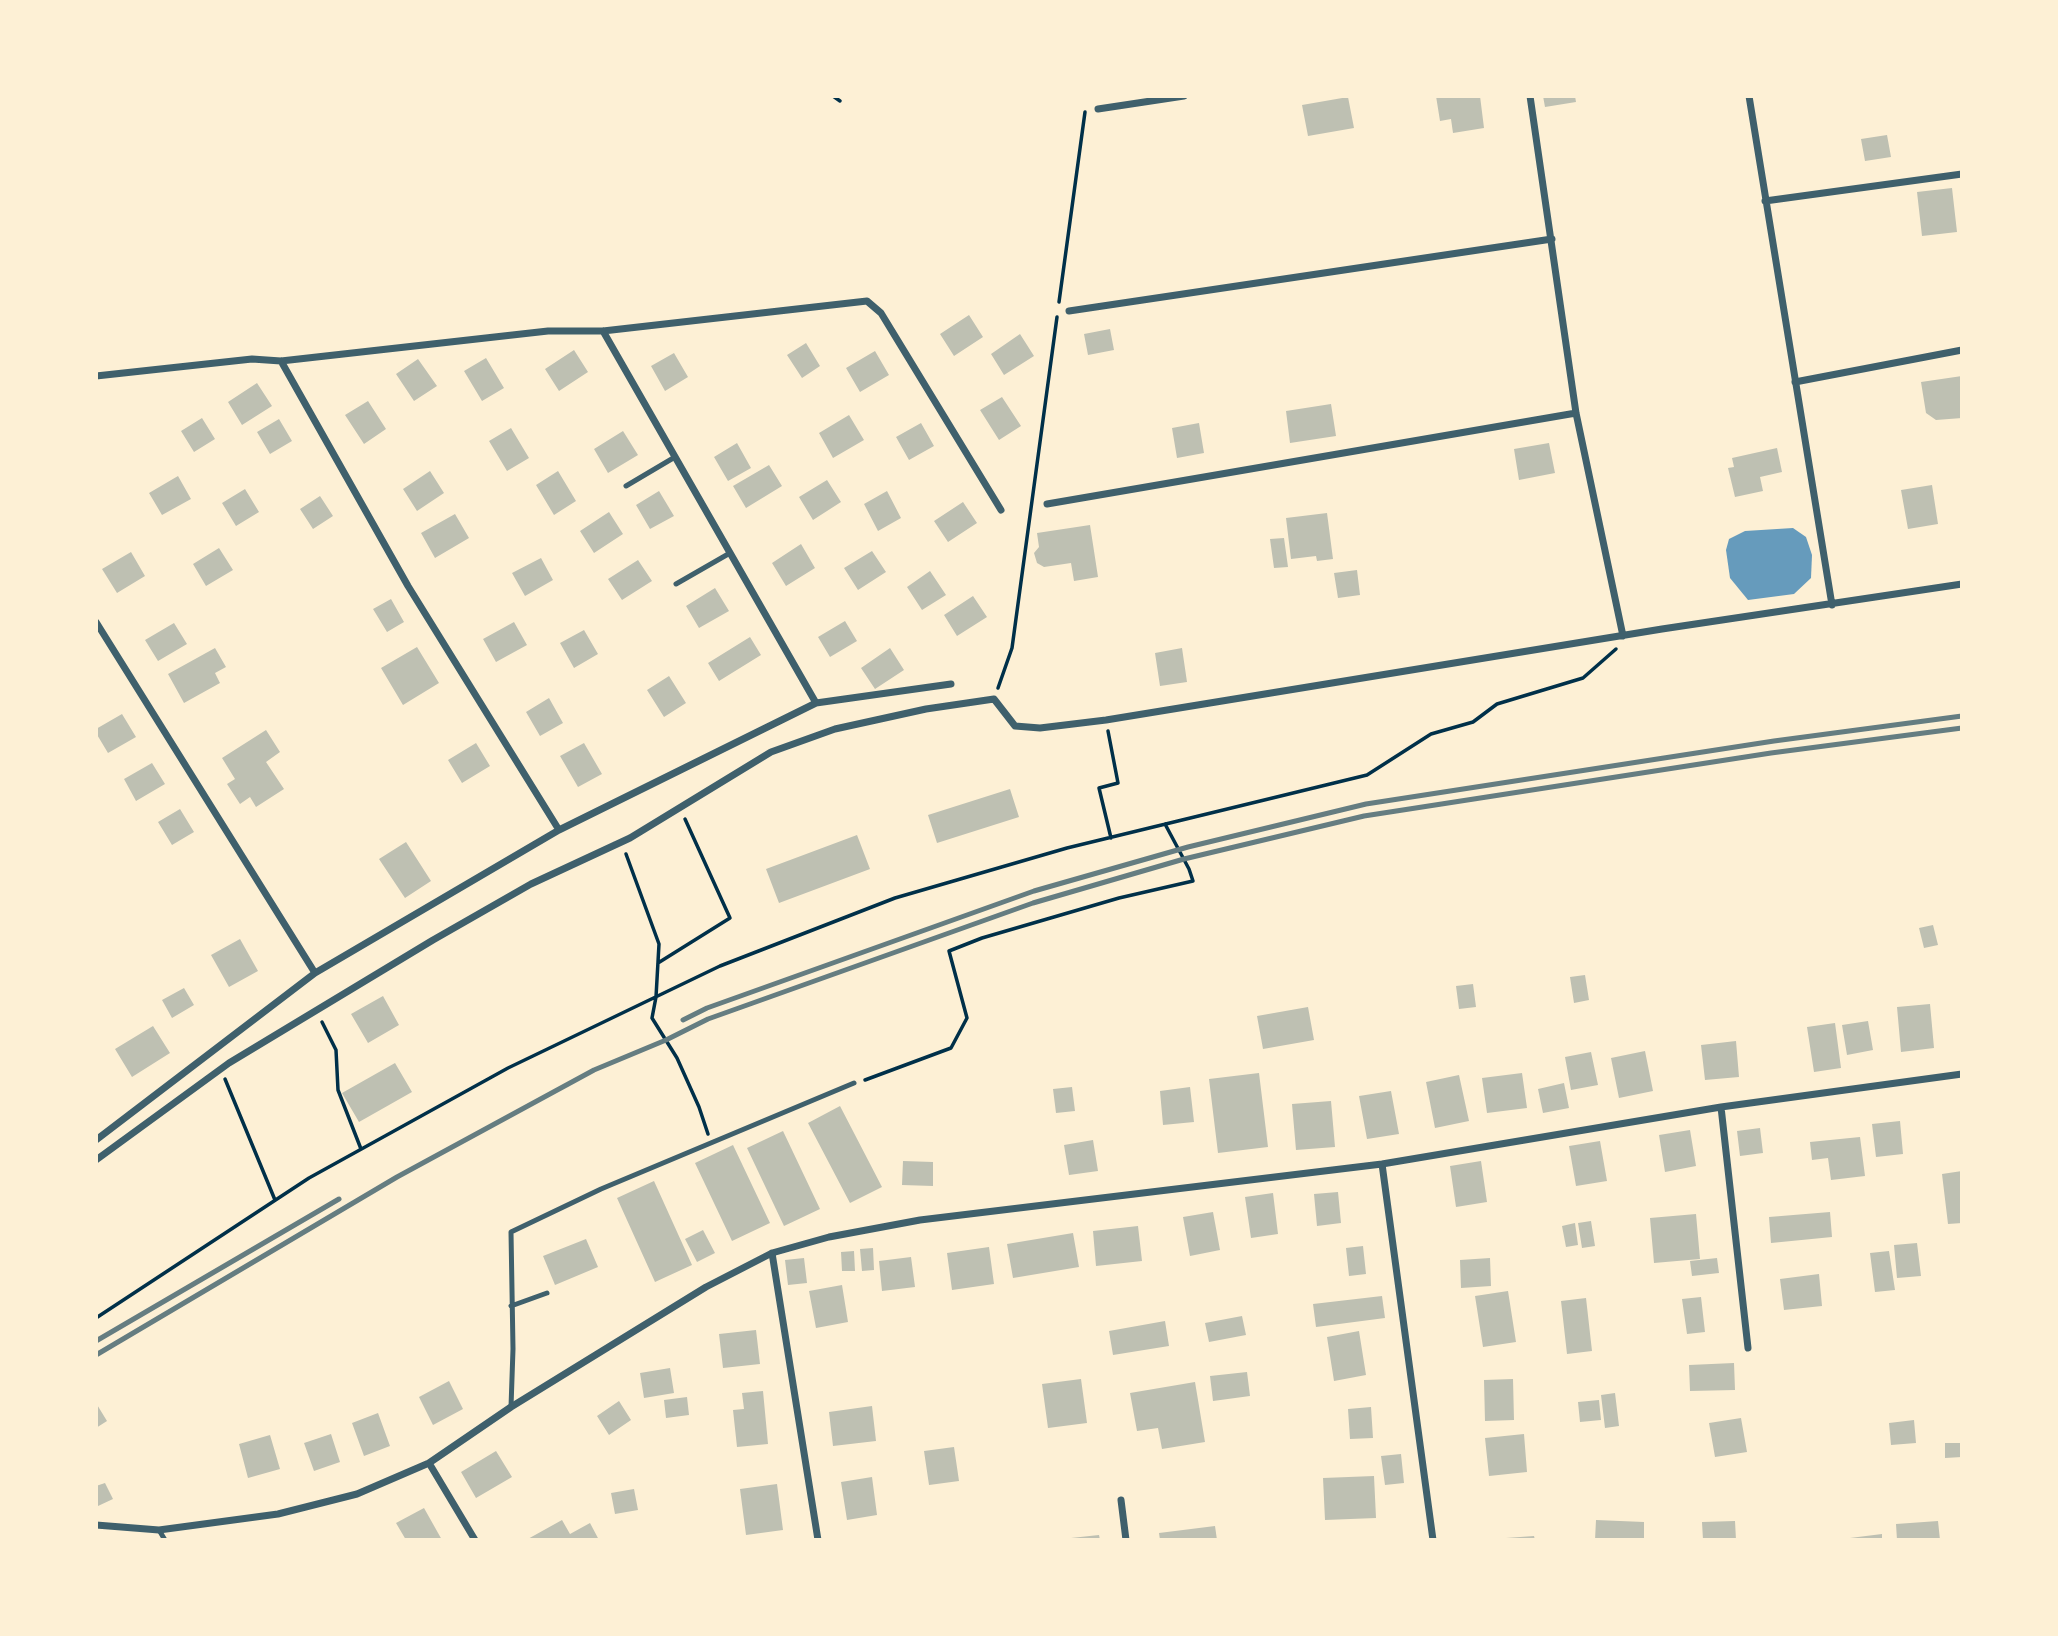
<!DOCTYPE html>
<html>
<head>
<meta charset="utf-8">
<style>
  body { margin:0 }
  #map { position:relative; width:2058px; height:1636px; overflow:hidden; background:#fdf0d5; font-family:"Exo 2",sans-serif }
  canvas { display:block }
  .frame { position:absolute; inset:0; border:98px solid #fdf0d5; pointer-events:none }
</style>
</head>
<body>
<div id="map">
<canvas width="2058" height="1636"></canvas>
<div class="frame"></div>
</div>
<script>
const c = document.querySelector('canvas').getContext('2d');
c.lineJoin = 'round';
function paint(path, color) { c.fillStyle = color; c.fill(path, 'evenodd'); }
const poly = rows => new Path2D(rows.map(r => 'M' + r).join(''));
function trace(path, color, width, dash) { c.strokeStyle = color; c.lineWidth = width; c.lineCap = dash ? 'butt' : 'round'; c.setLineDash(dash || []); c.stroke(path); }
paint(poly([
  [1793,528,1806,537,1812,555,1811,578,1794,594,1748,600,1730,578,1726,550,1729,539,1745,531]
]), '#669bbc');
paint(poly([
  [1436,96,1480,96,1484,128,1453,133,1451,119,1440,121],
  [1543,96,1575,96,1576,102,1545,107],
  [1348,97,1354,128,1308,136,1302,105],
  [1887,135,1891,157,1865,161,1861,139],
  [1952,188,1957,232,1922,236,1917,192],
  [969,315,983,337,954,356,940,334],
  [1110,329,1114,350,1088,355,1084,334],
  [1020,334,1034,356,1004,375,991,354],
  [806,343,820,366,802,378,787,355],
  [574,350,588,372,559,391,545,369],
  [875,351,889,375,860,392,846,368],
  [674,353,688,377,665,391,651,366],
  [486,358,504,388,482,401,464,371],
  [418,359,437,386,414,401,396,374],
  [1962,376,1962,418,1936,420,1926,413,1921,382],
  [257,383,272,406,242,425,228,402],
  [1002,397,1021,426,999,440,980,410],
  [368,401,386,429,364,444,345,415],
  [1331,404,1336,436,1290,443,1286,411],
  [849,415,864,440,833,458,819,433],
  [202,418,215,439,194,452,181,431],
  [279,419,292,441,270,454,257,432],
  [921,423,934,446,909,460,896,437],
  [1199,423,1204,453,1177,458,1172,428],
  [511,428,529,458,507,471,489,441],
  [623,431,638,455,608,473,594,449],
  [737,443,751,468,728,481,714,457],
  [1549,443,1555,473,1519,480,1514,449],
  [1777,448,1782,472,1760,477,1763,491,1735,497,1728,468,1734,467,1732,458],
  [769,465,782,486,746,508,733,486],
  [430,471,444,493,417,511,403,489],
  [558,471,576,501,554,515,536,485],
  [178,476,191,499,162,515,149,493],
  [827,480,841,502,813,520,799,497],
  [1932,485,1938,524,1908,529,1901,490],
  [245,489,259,512,236,526,222,503],
  [659,491,674,516,650,529,636,505],
  [887,491,901,518,878,531,864,504],
  [320,496,333,516,313,529,300,509],
  [963,502,977,523,948,542,934,521],
  [609,512,623,534,594,553,580,531],
  [1327,513,1333,559,1317,561,1316,556,1291,559,1286,518],
  [455,514,469,538,435,558,421,533],
  [1090,525,1098,577,1074,581,1071,563,1044,567,1037,563,1034,553,1039,547,1037,533],
  [1284,538,1288,567,1274,568,1270,539],
  [801,544,815,568,786,586,772,563],
  [219,548,233,570,206,586,193,564],
  [872,551,886,572,858,590,844,568],
  [131,552,145,576,117,593,102,569],
  [541,558,553,580,525,596,512,573],
  [638,560,652,581,622,600,608,579],
  [1357,570,1360,595,1338,598,1334,573],
  [930,571,946,595,922,610,907,587],
  [715,588,729,611,699,628,686,606],
  [973,596,987,617,957,636,944,615],
  [391,599,404,622,387,632,373,609],
  [845,621,857,641,830,657,818,637],
  [514,622,527,645,496,662,483,639],
  [174,623,187,644,158,661,145,640],
  [584,630,598,654,574,668,560,643],
  [750,637,761,655,719,681,708,663],
  [417,647,439,683,403,705,381,668],
  [215,648,226,667,215,673,220,683,184,703,168,674],
  [890,648,904,670,875,689,861,668],
  [1182,648,1187,682,1160,686,1155,653],
  [669,676,686,703,664,717,647,690],
  [549,698,563,723,540,736,526,712],
  [122,714,136,737,108,753,96,733,96,729],
  [266,730,280,752,266,762,284,789,256,807,250,797,240,804,227,784,235,779,222,758],
  [476,743,490,766,462,783,448,760],
  [584,743,602,774,578,787,560,756],
  [152,763,165,784,136,801,124,779],
  [1010,789,1019,817,937,843,928,815],
  [180,809,194,832,172,845,158,822],
  [857,835,870,869,779,903,766,869],
  [406,842,431,881,405,898,379,859],
  [1933,925,1938,945,1924,948,1919,928],
  [240,939,258,971,229,987,211,955],
  [1585,975,1589,1000,1574,1003,1570,977],
  [1473,984,1476,1007,1459,1009,1456,986],
  [184,988,194,1005,172,1018,162,1000],
  [383,996,399,1025,368,1043,351,1014],
  [1930,1004,1934,1048,1901,1052,1897,1007],
  [1308,1007,1314,1040,1263,1049,1257,1016],
  [1868,1021,1873,1050,1847,1055,1842,1025],
  [1835,1023,1841,1068,1814,1072,1807,1027],
  [153,1026,170,1053,132,1077,115,1049],
  [1736,1041,1739,1077,1705,1080,1701,1045],
  [1645,1051,1653,1091,1619,1098,1611,1058],
  [1591,1052,1598,1085,1571,1090,1565,1057],
  [395,1063,412,1092,359,1122,342,1093],
  [1259,1073,1268,1147,1218,1153,1209,1079],
  [1522,1073,1527,1108,1487,1113,1482,1078],
  [1459,1075,1469,1121,1435,1128,1426,1082],
  [1564,1083,1569,1108,1543,1113,1538,1089],
  [1072,1087,1075,1111,1056,1113,1053,1089],
  [1190,1087,1194,1122,1163,1125,1160,1091],
  [1391,1091,1399,1134,1367,1139,1359,1096],
  [1331,1101,1335,1147,1296,1150,1292,1104],
  [840,1106,882,1187,850,1203,808,1123],
  [1900,1121,1903,1154,1876,1157,1872,1124],
  [1760,1128,1763,1153,1740,1156,1737,1131],
  [1690,1130,1696,1166,1665,1172,1659,1135],
  [783,1131,820,1209,784,1226,747,1148],
  [1860,1137,1865,1176,1831,1180,1828,1158,1812,1160,1810,1142],
  [1093,1140,1098,1171,1069,1175,1064,1145],
  [1600,1141,1607,1181,1576,1186,1569,1146],
  [733,1145,770,1223,732,1241,695,1163],
  [903,1161,933,1162,933,1186,902,1185],
  [1481,1161,1487,1202,1456,1207,1450,1166],
  [1962,1171,1962,1223,1948,1224,1942,1174],
  [654,1181,692,1265,655,1282,617,1198],
  [1338,1192,1341,1223,1317,1226,1314,1194],
  [1273,1193,1278,1234,1251,1238,1245,1197],
  [1213,1212,1220,1250,1190,1256,1183,1217],
  [1830,1212,1832,1237,1771,1243,1769,1217],
  [1696,1214,1700,1259,1654,1263,1650,1218],
  [1591,1221,1595,1246,1582,1248,1578,1223],
  [1575,1223,1578,1245,1566,1247,1562,1226],
  [1138,1226,1142,1261,1096,1266,1093,1231],
  [703,1230,715,1253,697,1262,685,1239],
  [1073,1233,1079,1267,1013,1278,1007,1244],
  [586,1239,598,1267,555,1285,543,1256],
  [1917,1243,1921,1276,1897,1278,1894,1245],
  [1363,1246,1366,1274,1349,1276,1346,1248],
  [989,1247,994,1284,952,1290,947,1253],
  [873,1248,874,1270,862,1271,860,1249],
  [854,1251,855,1271,842,1271,841,1252],
  [1889,1251,1895,1290,1875,1292,1870,1253],
  [911,1257,915,1287,882,1291,879,1261],
  [804,1258,807,1283,788,1285,785,1260],
  [1490,1258,1491,1286,1461,1288,1460,1260],
  [1717,1258,1719,1273,1692,1276,1690,1261],
  [1819,1274,1822,1306,1784,1310,1780,1279],
  [842,1285,848,1322,816,1328,809,1291],
  [1508,1291,1516,1342,1483,1347,1475,1296],
  [1382,1296,1385,1318,1316,1327,1313,1304],
  [1701,1297,1705,1332,1687,1334,1682,1299],
  [1586,1298,1592,1351,1567,1354,1561,1301],
  [1242,1316,1246,1335,1209,1342,1205,1323],
  [1165,1321,1169,1346,1113,1355,1109,1331],
  [756,1330,760,1364,723,1368,719,1334],
  [1359,1331,1366,1375,1334,1381,1327,1337],
  [1734,1363,1735,1390,1690,1391,1689,1365],
  [670,1368,674,1393,644,1398,640,1373],
  [1247,1372,1250,1396,1213,1401,1210,1376],
  [1081,1379,1087,1423,1048,1428,1042,1384],
  [1513,1379,1514,1420,1485,1421,1484,1380],
  [449,1381,463,1409,433,1425,419,1397],
  [1195,1382,1205,1442,1162,1449,1158,1428,1137,1431,1130,1393],
  [763,1391,768,1444,737,1447,733,1410,744,1409,742,1393],
  [1615,1393,1619,1426,1605,1428,1601,1395],
  [687,1397,689,1415,666,1418,664,1400],
  [1599,1400,1601,1420,1580,1422,1578,1402],
  [619,1401,631,1420,609,1435,597,1416],
  [96,1403,107,1421,96,1428],
  [872,1406,876,1441,833,1446,829,1412],
  [1371,1407,1373,1438,1350,1439,1348,1409],
  [378,1413,390,1446,364,1456,352,1423],
  [1741,1418,1747,1452,1715,1457,1709,1423],
  [1914,1420,1916,1443,1891,1445,1889,1423],
  [331,1434,340,1462,314,1471,304,1443],
  [1524,1434,1527,1472,1489,1476,1485,1438],
  [270,1435,280,1469,248,1478,239,1444],
  [1945,1443,1962,1443,1962,1457,1945,1458],
  [954,1447,959,1481,929,1485,924,1451],
  [496,1451,512,1477,476,1498,461,1472],
  [1401,1454,1404,1483,1385,1485,1381,1456],
  [1374,1476,1376,1518,1325,1520,1323,1478],
  [872,1477,877,1515,847,1520,841,1482],
  [105,1483,113,1499,98,1506,96,1486],
  [777,1484,783,1530,746,1535,740,1489],
  [634,1489,638,1510,615,1514,611,1493],
  [424,1508,442,1540,406,1540,396,1523],
  [562,1520,570,1534,590,1523,599,1540,526,1540],
  [1596,1520,1644,1522,1644,1540,1595,1540],
  [1735,1521,1736,1540,1703,1540,1702,1522],
  [1938,1521,1940,1540,1897,1540,1896,1524],
  [1215,1526,1217,1540,1160,1540,1159,1533],
  [1882,1534,1882,1540,1850,1540,1850,1538],
  [1099,1535,1100,1540,1071,1540,1071,1538],
  [1534,1536,1535,1540,1506,1540,1506,1538]
]), '#bec0b2');
trace(poly([
  [833,96,840,101],
  [1059,302,1085,112],
  [998,688,1012,648,1057,317],
  [1108,731,1118,783,1099,788,1111,838],
  [626,854,659,944,656,997,652,1018,677,1058,699,1107,708,1134],
  [658,963,730,918,685,819],
  [322,1022,336,1050,338,1090,361,1149],
  [225,1079,275,1200],
  [865,1080,951,1048,967,1018,949,951,982,938,1119,898,1193,881,1189,869,1165,824],
  [96,1318,309,1178,508,1068,720,966,895,898,1067,848,1367,775,1431,734,1473,722,1497,704,1583,678,1616,649]
]), '#003049', 3.5);
trace(poly([
  [626,486,675,457],
  [676,584,730,553],
  [511,1306,547,1293],
  [511,1407,513,1349,511,1232,601,1189,854,1083],
  [159,1530,165,1540]
]), '#3f606c', 5);
trace(poly([
  [1530,96,1576,413,1623,636],
  [1749,96,1832,605],
  [1098,109,1184,96],
  [1765,201,1962,174],
  [1069,311,1552,239],
  [603,331,816,703],
  [281,361,408,586,559,830],
  [96,376,252,359,281,361,548,331,603,331,867,301,881,313,1001,510],
  [1795,382,1962,350],
  [1047,504,1576,413],
  [96,622,315,973],
  [1721,1107,1748,1348],
  [96,1140,315,973,559,830,816,703,951,684],
  [96,1160,229,1063,433,940,531,884,630,838,771,752,835,729,926,709,994,699,1015,726,1040,728,1106,720,1662,629,1962,584],
  [1382,1164,1433,1540],
  [772,1253,818,1540],
  [429,1463,475,1540],
  [1121,1500,1126,1540],
  [96,1525,159,1530,278,1514,357,1494,429,1463,511,1407,706,1287,772,1253,829,1237,920,1220,1382,1164,1721,1107,1962,1074]
]), '#3f606c', 7);
trace(poly([
  [683,1020,707,1008,1034,891,1188,847,1366,804,1774,741,1962,716],
  [96,1341,339,1199],
  [96,1355,397,1177,594,1070,666,1040,708,1019,1033,903,1184,859,1364,816,1771,753,1962,728]
]), '#657d81', 5);
</script>
</body>
</html>
